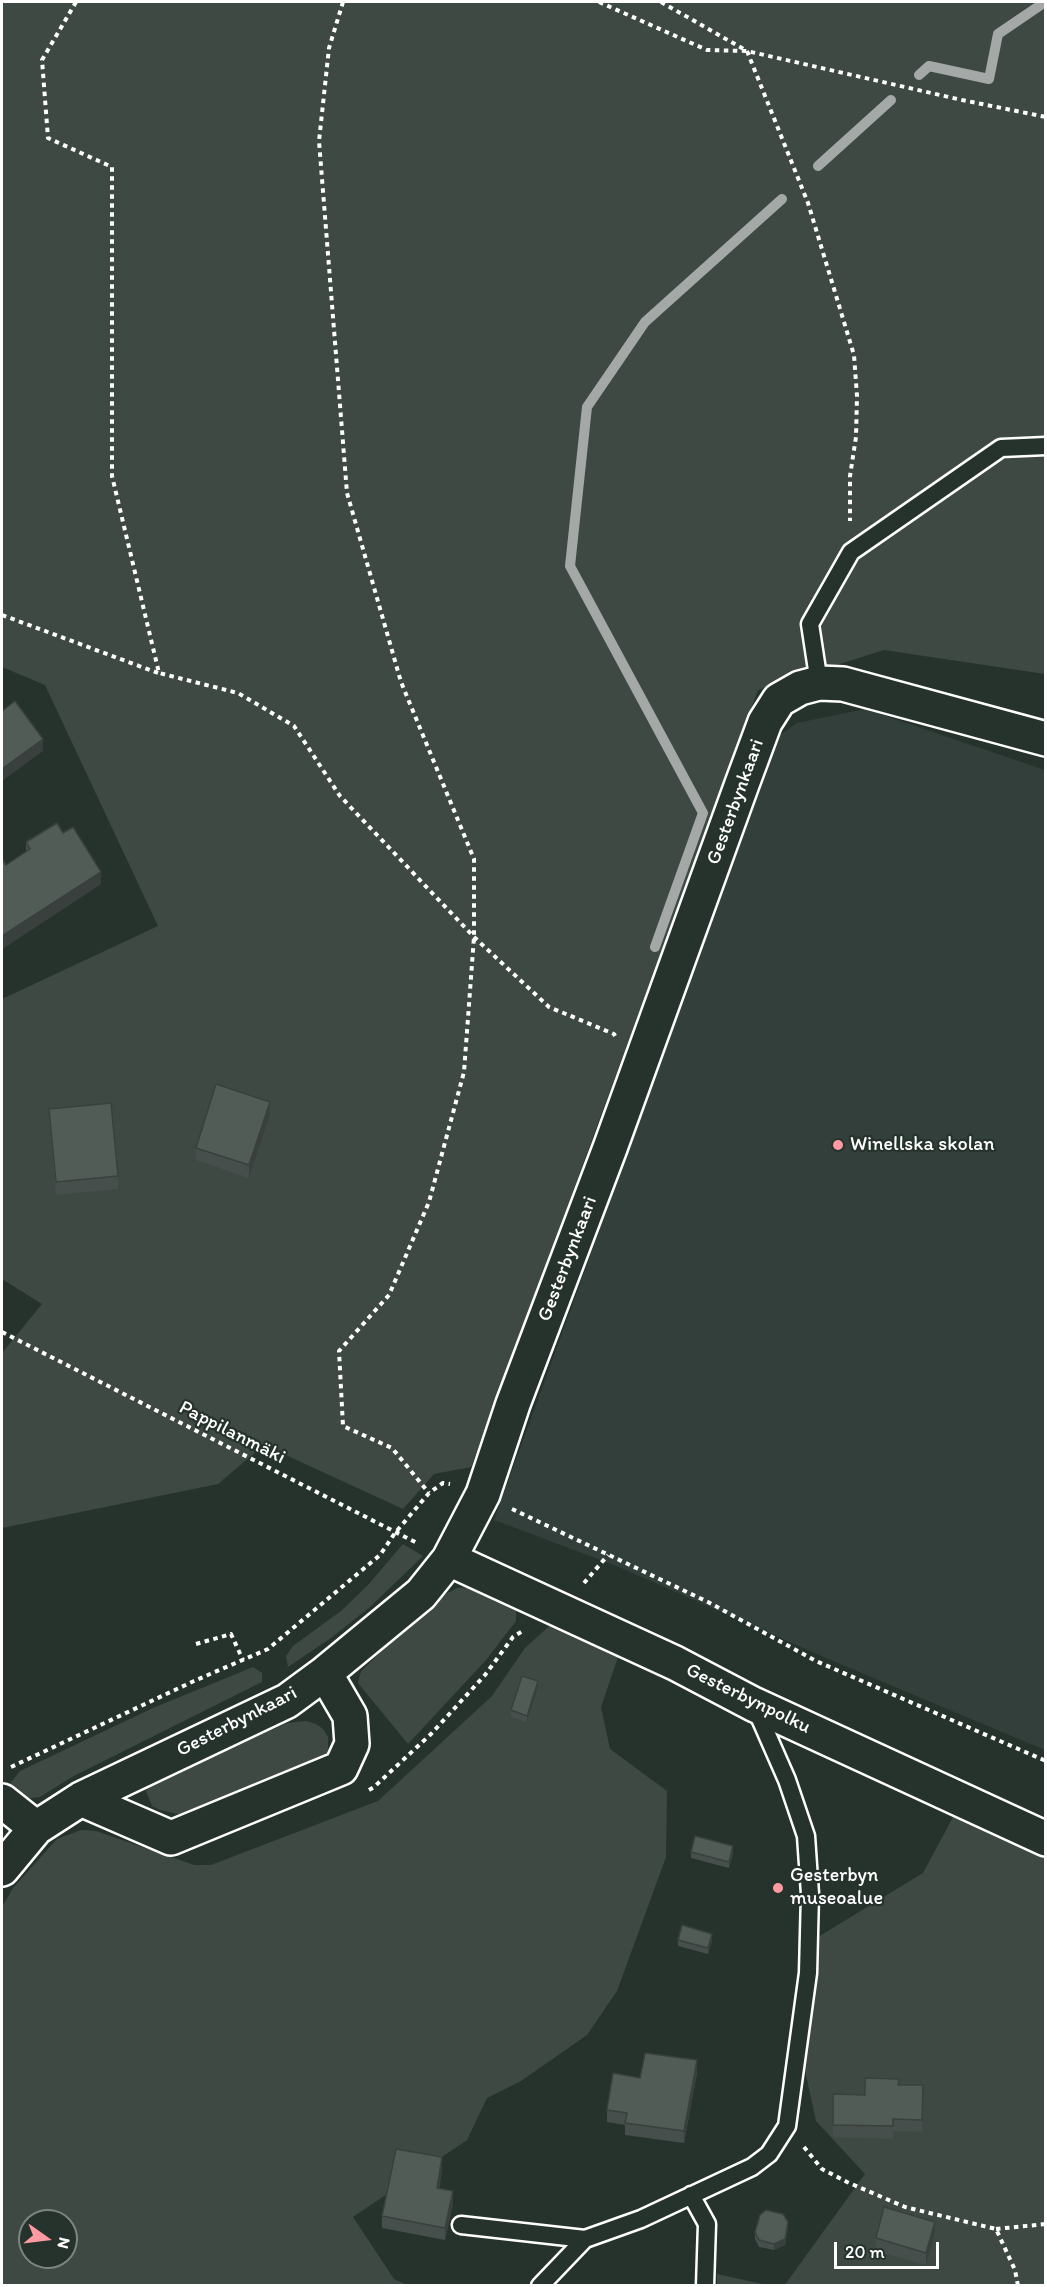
<!DOCTYPE html>
<html>
<head>
<meta charset="utf-8">
<style>
  body { margin:0 }
  #map { position:relative; width:1047px; height:2287px; overflow:hidden; background:#26332d; font-family:Itim,sans-serif }
  canvas { display:block }
  .frame { position:absolute; inset:0; border:3px solid #fff; pointer-events:none }
  .north { position:absolute; left:18px; top:2209px; width:60px; height:60px; box-sizing:border-box; background:#26332d; border:2px solid #7d8581; border-radius:50%; rotate:104deg; font-size:16px; font-weight:700; line-height:24px; text-align:center; color:#fff }
  .north::after { content:''; display:block; margin:auto; width:21px; height:27px; background:#ff9aa2; clip-path:polygon(50% 0,100% 100%,50% 72%,0 100%) }
  .scale { position:absolute; left:834px; top:2242px; width:105px; height:27px; box-sizing:border-box; border:3px solid #fff; border-top:0; padding-left:8px; font-size:18px; line-height:21px; white-space:nowrap; color:#fff; -webkit-text-stroke:4px #26332d; paint-order:stroke }
</style>
</head>
<body>
<div id="map">
<canvas width="1047" height="2287"></canvas>
<div class="frame"></div>
<div class="north">N</div>
<div class="scale">20 m</div>
</div>
<script>
const c = document.querySelector('canvas').getContext('2d');
c.lineJoin = 'round';
function paint(path, color) { c.fillStyle = color; c.fill(path, 'evenodd'); }
const poly = rows => new Path2D(rows.map(r => 'M' + r).join(''));
function trace(path, color, width, dash) { c.strokeStyle = color; c.lineWidth = width; c.lineCap = dash ? 'butt' : 'round'; c.setLineDash(dash || []); c.stroke(path); }
function label(font, color, halo, rows, align = 'center') {
  c.font = font + ' Itim,sans-serif'; c.lineWidth = 4.5; c.setLineDash([]); c.textBaseline = 'middle'; c.strokeStyle = halo; c.fillStyle = color; for (const [text, x, y, turn = 0] of rows) {
    c.save(); c.translate(x, y); c.rotate((+turn || 0) * Math.PI / 180); c.textAlign = isNaN(turn) ? turn : align; if (halo) c.strokeText(text, 0, 0); c.fillText(text, 0, 0); c.restore();
  }
}
paint(poly([
  [865,709,1045,770,1045,1750,833,1661,619,1567,494,1520,780,735,797,723]
]), '#333f3a');
paint(poly([
  [2,2,1045,2,1045,674,884,650,758,690,471,1467,434,1474,403,1509,264,1445,218,1484,2,1528,2,1353,42,1304,2,1279,2,999,158,926,45,685,2,667],
  [403,1544,423,1556,370,1607,331,1638,288,1667,286,1656,293,1646,341,1611,368,1585],
  [474,1587,516,1603,516,1621,486,1660,408,1744,358,1683,361,1671,436,1599,457,1588],
  [556,1620,619,1654,601,1707,610,1749,667,1791,666,1857,617,1991,587,2035,521,2081,487,2098,467,2140,353,2217,394,2279,407,2285,2,2286,2,1907,13,1888,57,1839,81,1830,96,1831,194,1865,211,1865,378,1801,492,1696,525,1648],
  [30,2221,66,2221,66,2257,30,2257],
  [253,1667,262,1673,262,1682,72,1777,40,1797,23,1799,6,1789,20,1771,153,1708],
  [306,1721,316,1724,323,1729,328,1737,328,1750,323,1760,186,1816,160,1810,152,1806,146,1791,151,1783,287,1723],
  [959,1806,1045,1853,1045,2285,784,2286,865,2174,816,2121,805,2070,818,1937,923,1873],
  [717,2274,767,2285,717,2285]
]), '#3e4944');
trace(poly([
  [919,75,929,66,989,79,998,34,1045,2],
  [818,166,891,100],
  [655,947,703,813,570,566,587,407,645,322,782,199]
]), '#a4a9a7', 10);
const lane = poly([
  [819,683,810,624,851,552,1001,448,1046,446],
  [691,2195,707,2224,705,2286],
  [461,2225,585,2239],
  [540,2286,585,2239,641,2219,752,2167,769,2154,787,2126,808,1973,810,1894,806,1836,787,1780,755,1707]
]);
const street = poly([
  [449,1559,675,1663,753,1704,1046,1839],
  [81,1799,171,1838,341,1768,352,1744,350,1716,325,1673],
  [2,1801,36,1828],
  [2,1869,36,1828,81,1799,287,1701,325,1673,421,1594,449,1559,483,1494,513,1404,610,1148,742,784,765,722,779,700,800,688,819,683,843,684,1046,739]
]);
trace(lane, '#fff', 21);
trace(street, '#fff', 38);
trace(poly([
  [76,2,42,60,48,138,112,167,112,476,159,673,238,693,294,726,340,796,474,937,549,1007,614,1034,615,1036],
  [343,2,329,48,319,141,347,493,401,682,474,859,474,937,464,1072,429,1202,389,1295,339,1351,343,1426,392,1448,429,1493],
  [599,2,707,50,747,51,962,100,1046,117],
  [661,2,747,51,808,203,854,355,857,396,856,437,850,476,850,521],
  [2,615,158,673],
  [2,1332,419,1544],
  [512,1509,708,1602,816,1661,1046,1761],
  [584,1583,608,1555],
  [196,1644,231,1634,243,1660],
  [11,1767,194,1681,268,1649,380,1555,395,1533,429,1493,443,1483,450,1484],
  [369,1790,374,1787,431,1734,485,1675,513,1637,524,1630],
  [804,2147,822,2169,847,2182,905,2207,996,2229,1015,2270,1018,2286],
  [996,2229,1046,2224]
]), '#fff', 4, [4.5, 4.5]);
trace(lane, '#26332d', 16);
trace(street, '#26332d', 33);
paint(poly([
  [63,833,101,884,2,949,2,859,6,865,26,852,26,842],
  [49,1109,118,1176,118,1189,56,1195,49,1122],
  [270,1114,249,1178,196,1160,196,1148],
  [538,1688,527,1722,511,1717,511,1710],
  [691,1852,733,1853,729,1868,691,1858],
  [678,1940,712,1940,708,1954,678,1946],
  [697,2073,684,2143,625,2135,625,2125,607,2122,607,2110,640,2078],
  [923,2085,922,2132,893,2131,893,2139,833,2137,833,2094,865,2095],
  [442,2170,439,2189,453,2204,445,2240,382,2228,382,2216],
  [788,2228,785,2245,774,2250,759,2247,755,2239,755,2232],
  [935,2234,926,2265,876,2251,876,2238]
]), '#464f4b');
paint(poly([
  [43,739,43,751,2,781,2,769],
  [101,872,101,884,2,949,2,936],
  [270,1102,270,1114,249,1178,249,1165],
  [538,1681,538,1688,527,1722,527,1716],
  [733,1846,733,1853,729,1868,729,1862],
  [712,1934,712,1940,708,1954,708,1948],
  [697,2060,697,2073,684,2143,684,2131],
  [442,2157,442,2170,437,2201,437,2188],
  [453,2191,453,2204,445,2240,445,2228],
  [788,2222,788,2228,785,2245,774,2250,774,2244],
  [935,2222,935,2234,926,2265,926,2253]
]), '#39403d');
const building = poly([
  [15,701,43,739,2,769,2,711,15,701],
  [57,823,63,833,73,827,101,872,2,936,2,859,6,865,30,849,26,842,57,823],
  [216,1084,270,1102,249,1165,196,1148,216,1084],
  [111,1103,118,1176,56,1182,49,1109,111,1103],
  [522,1676,538,1681,527,1716,511,1710,522,1676],
  [695,1836,733,1846,729,1862,691,1852,695,1836],
  [682,1925,712,1934,708,1948,678,1940,682,1925],
  [645,2053,697,2060,684,2131,625,2123,627,2113,607,2110,613,2073,640,2078,645,2053],
  [865,2078,899,2079,898,2085,923,2085,922,2120,893,2119,893,2126,833,2125,833,2094,865,2095,865,2078],
  [396,2149,442,2157,437,2188,453,2191,445,2228,382,2216,396,2149],
  [884,2207,935,2222,926,2253,876,2238,884,2207],
  [766,2210,783,2214,788,2222,785,2239,774,2244,759,2240,755,2232,760,2215,766,2210]
]);
paint(building, '#515c57');
trace(building, '#39403d', 1.5);
for (const [x, y, r, color] of [
  [838,1145,6,"#ff9aa2"],
  [778,1888,6,"#ff9aa2"]
]) { const dot = new Path2D(); dot.arc(x, y, r, 0, 2 * Math.PI); c.fillStyle = color; c.fill(dot); trace(dot, '#26332d', 2); }
label('20px', '#fff', '#26332d', [
  ["Gesterbynkaari",736,802,-70],
  ["Gesterbynkaari",568,1259,-69],
  ["Pappilanmäki",232,1433,27],
  ["Gesterbynpolku",748,1699,26],
  ["Gesterbynkaari",237,1722,-27]
]);
label('20px', '#fff', '#26332d', [
  ["Winellska skolan",850,1145],
  ["Gesterbyn",790,1876],
  ["museoalue",790,1899]
], 'left');
</script>
</body>
</html>
